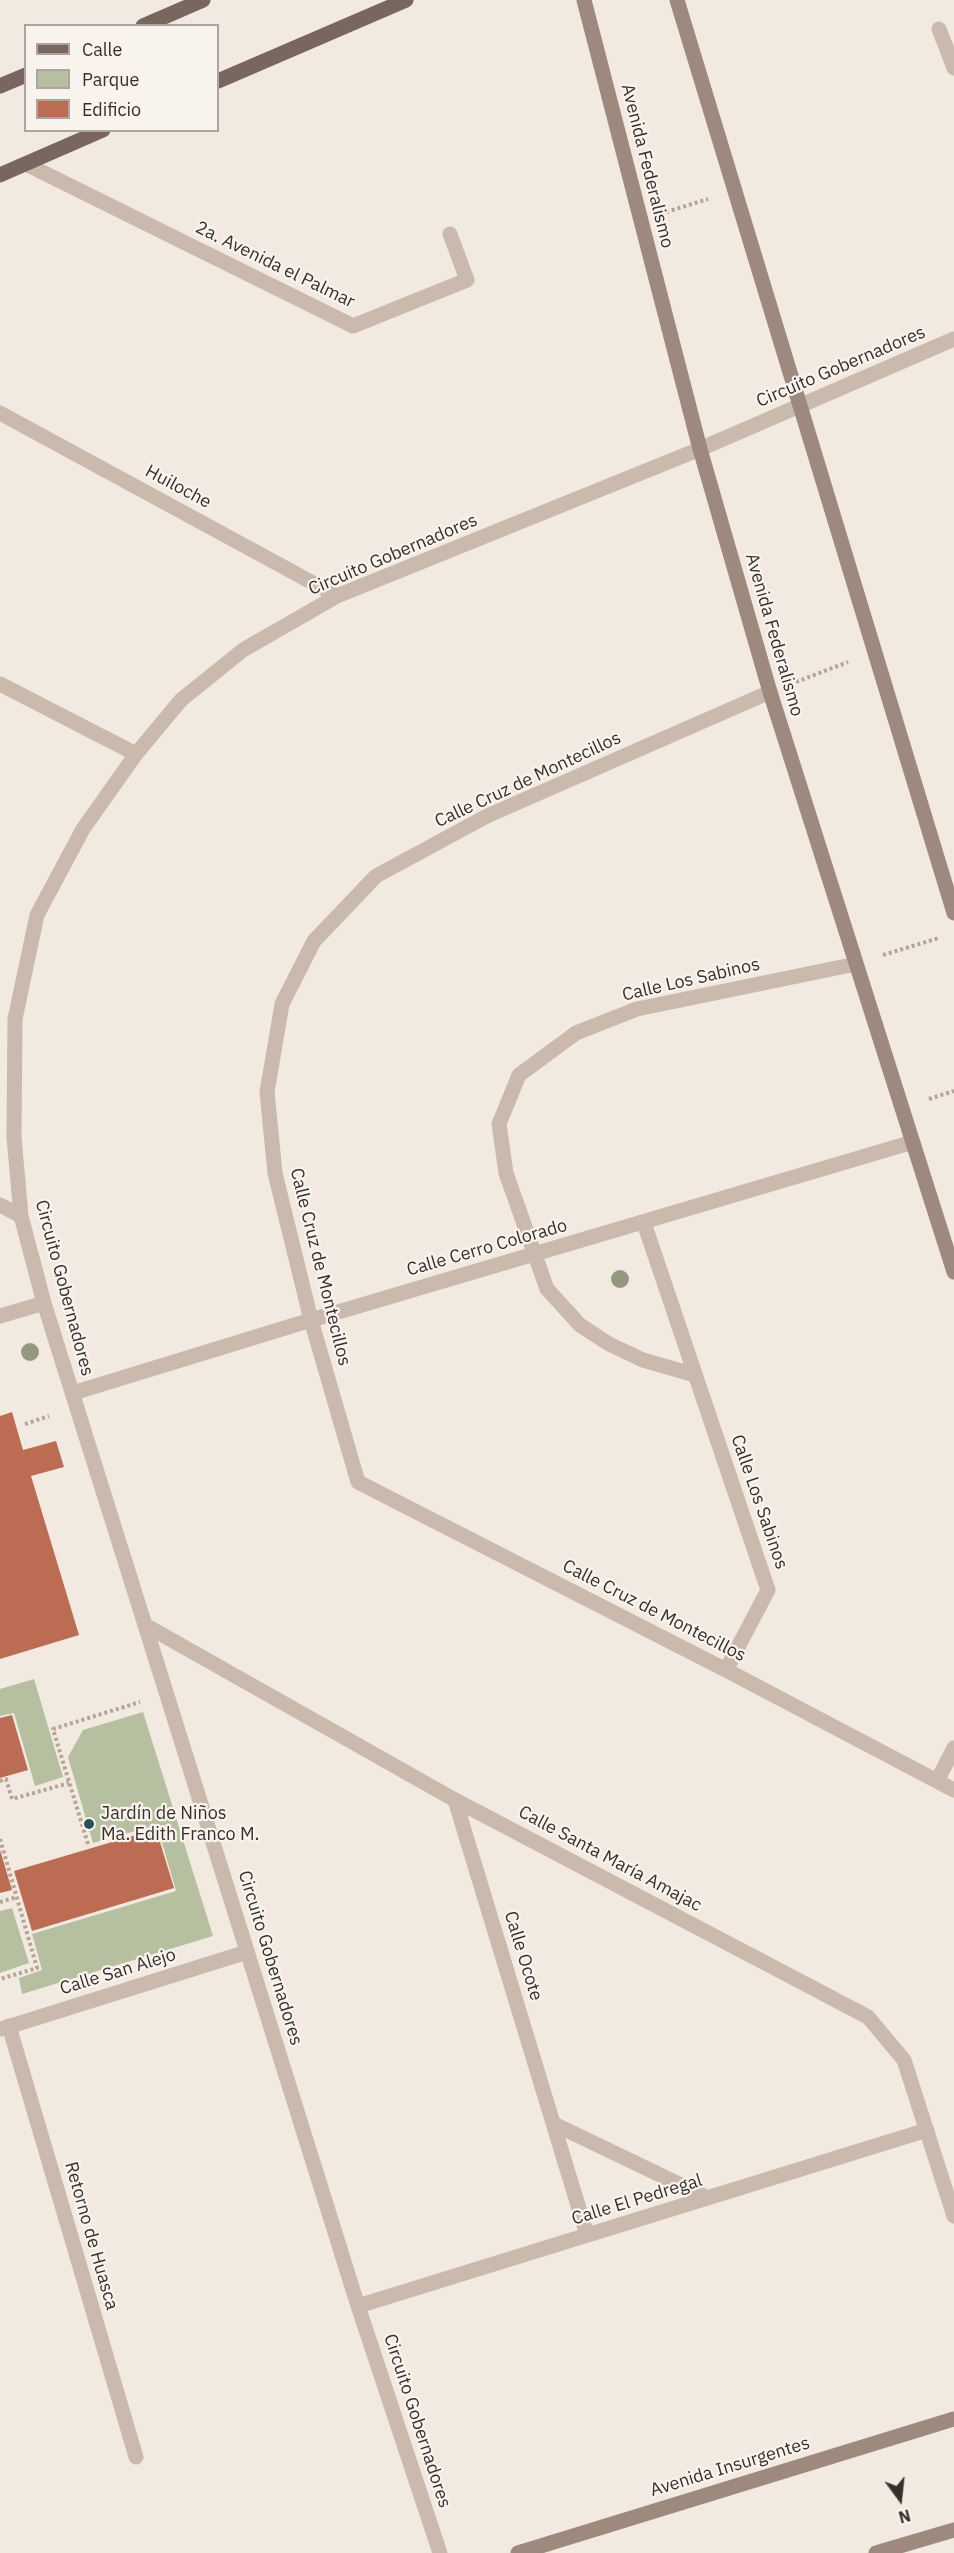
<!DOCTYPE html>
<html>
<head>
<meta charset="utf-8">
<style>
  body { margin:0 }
  #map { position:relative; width:954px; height:2553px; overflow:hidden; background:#f2e9e1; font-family:"IBM Plex Sans",sans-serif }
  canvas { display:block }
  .legend { position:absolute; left:24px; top:24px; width:195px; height:108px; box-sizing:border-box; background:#f9f3ed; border:2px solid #aca59f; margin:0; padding:8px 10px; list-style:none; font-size:18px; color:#382f2b }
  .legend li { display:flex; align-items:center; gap:12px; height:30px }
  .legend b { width:30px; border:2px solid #aca59f }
  .north { position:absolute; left:870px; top:2469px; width:60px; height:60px; -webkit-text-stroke:4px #f9f3ed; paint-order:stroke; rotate:165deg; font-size:16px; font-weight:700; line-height:24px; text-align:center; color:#382f2b }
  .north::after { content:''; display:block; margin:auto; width:21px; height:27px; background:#382f2b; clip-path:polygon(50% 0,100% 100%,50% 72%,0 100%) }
</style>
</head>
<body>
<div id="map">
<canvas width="954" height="2553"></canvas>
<ul class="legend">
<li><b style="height:8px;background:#79665e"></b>Calle</li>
<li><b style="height:16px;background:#b6c0a1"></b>Parque</li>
<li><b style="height:16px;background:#bd6c54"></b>Edificio</li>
</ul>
<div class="north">N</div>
</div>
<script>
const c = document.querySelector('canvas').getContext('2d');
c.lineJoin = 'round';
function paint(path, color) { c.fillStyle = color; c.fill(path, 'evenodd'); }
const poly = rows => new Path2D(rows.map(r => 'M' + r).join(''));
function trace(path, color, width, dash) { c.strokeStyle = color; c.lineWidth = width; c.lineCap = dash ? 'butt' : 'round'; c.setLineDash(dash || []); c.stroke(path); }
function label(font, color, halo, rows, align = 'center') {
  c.font = font + ' "IBM Plex Sans",sans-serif'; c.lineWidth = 4.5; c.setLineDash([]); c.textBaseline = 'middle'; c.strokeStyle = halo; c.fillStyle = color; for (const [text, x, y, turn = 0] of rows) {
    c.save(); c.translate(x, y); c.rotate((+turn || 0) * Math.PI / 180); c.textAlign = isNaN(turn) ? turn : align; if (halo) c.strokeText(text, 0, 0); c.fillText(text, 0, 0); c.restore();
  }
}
paint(poly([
  [34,1679,63,1777,35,1786,14,1713,0,1716,0,1689],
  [143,1712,213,1936,22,1994,19,1978,42,1970,32,1934,176,1891,157,1825,93,1843,68,1757,83,1730],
  [12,1908,29,1963,0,1973,0,1911]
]), '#b6c0a1');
paint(poly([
  [12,1412,23,1450,56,1441,64,1467,31,1476,79,1635,0,1659,0,1416],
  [12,1715,28,1770,0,1778,0,1718],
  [156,1829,174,1888,32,1931,14,1871],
  [0,1850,12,1890,0,1893]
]), '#bd6c54');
trace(poly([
  [666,212,708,199],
  [796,682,848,662],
  [883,955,939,938],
  [929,1099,954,1091],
  [25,1424,49,1416],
  [0,1781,6,1779,12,1799,69,1783],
  [0,1839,37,1968,0,1979],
  [88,1844,53,1729,140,1702],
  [0,1902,17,1897]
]), '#b5a497', 4, [3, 3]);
trace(poly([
  [939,29,954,68],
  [26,164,353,326,467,280,450,234],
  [0,413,337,596],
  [0,684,136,754],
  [770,692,487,816,376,876,314,941,282,1004,267,1092,275,1173,311,1320,358,1482,726,1670,954,1790],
  [0,1205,21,1216],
  [644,1223,768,1590,726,1670],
  [0,1316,44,1303],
  [695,1375,643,1360,609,1344,580,1325,547,1289,506,1173,499,1124,519,1075,576,1033,637,1009,856,964],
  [73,1393,311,1320,913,1142],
  [145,1625,455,1800,868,2017,904,2060,954,2216],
  [937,1781,954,1748],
  [455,1800,587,2235],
  [9,2026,136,2457],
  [1,2029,247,1952],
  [554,2124,708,2198],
  [358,2306,927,2130],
  [440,2553,358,2306,145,1625,44,1303,21,1216,14,1137,15,1019,37,915,83,829,136,754,181,700,243,650,337,596,700,449,954,339]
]), '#c9baad', 15);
trace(poly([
  [584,0,700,449,770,692,954,1272],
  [677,0,954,913],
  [518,2553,954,2419],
  [876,2553,954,2530]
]), '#9d897e', 15);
trace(poly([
  [143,26,203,0],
  [218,81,406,0],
  [0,86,26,75],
  [0,175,103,130]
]), '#79665e', 15);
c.fillStyle = '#949880';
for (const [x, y] of [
  [620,1279],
  [30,1352]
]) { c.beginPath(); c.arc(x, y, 9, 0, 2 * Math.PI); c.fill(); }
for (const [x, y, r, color] of [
  [89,1824,6,"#245457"]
]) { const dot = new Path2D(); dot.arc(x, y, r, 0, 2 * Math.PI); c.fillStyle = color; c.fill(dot); trace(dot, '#f9f3ed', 2); }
label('18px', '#382f2b', '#f9f3ed', [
  ["Avenida Federalismo",647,166,76],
  ["2a. Avenida el Palmar",275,265,26],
  ["Circuito Gobernadores",841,367,-23],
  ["Huiloche",178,487,28],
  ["Circuito Gobernadores",393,555,-23],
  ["Avenida Federalismo",774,635,74],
  ["Calle Cruz de Montecillos",528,780,-25],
  ["Calle Los Sabinos",691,980,-13],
  ["Calle Cerro Colorado",487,1248,-16],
  ["Calle Cruz de Montecillos",320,1267,76],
  ["Circuito Gobernadores",64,1288,75],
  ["Calle Los Sabinos",759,1502,71],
  ["Calle Cruz de Montecillos",654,1611,27],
  ["Calle Santa María Amajac",610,1859,28],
  ["Calle Ocote",523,1956,73],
  ["Circuito Gobernadores",270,1958,73],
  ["Calle San Alejo",118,1972,-17],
  ["Calle El Pedregal",637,2200,-17],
  ["Retorno de Huasca",91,2236,74],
  ["Circuito Gobernadores",417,2421,72],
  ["Avenida Insurgentes",730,2467,-17]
]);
label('18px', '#382f2b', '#f9f3ed', [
  ["Jardín de Niños",101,1814],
  ["Ma. Edith Franco M.",101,1835]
], 'left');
</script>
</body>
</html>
